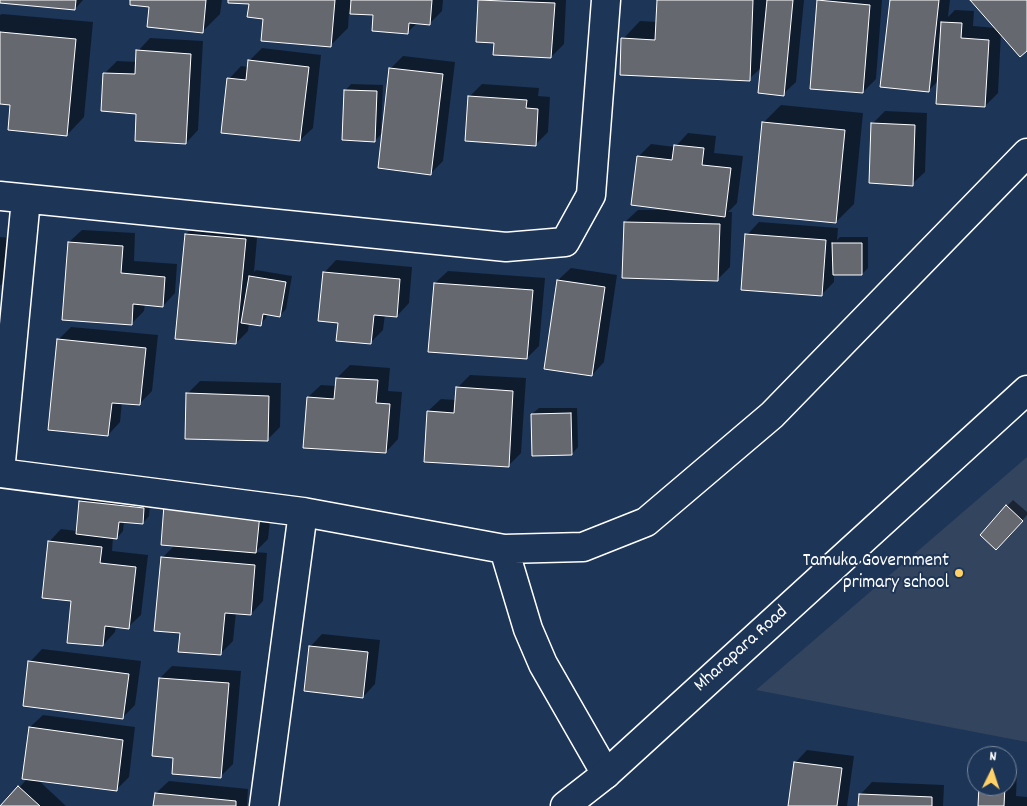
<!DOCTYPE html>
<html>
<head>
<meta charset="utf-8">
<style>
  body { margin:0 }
  #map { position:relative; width:1027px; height:806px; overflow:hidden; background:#1d3557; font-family:Dekko,sans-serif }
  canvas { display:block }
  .north { position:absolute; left:967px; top:746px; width:50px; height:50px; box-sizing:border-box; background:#1d3557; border:1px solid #77869a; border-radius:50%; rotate:4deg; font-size:14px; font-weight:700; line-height:20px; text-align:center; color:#fff }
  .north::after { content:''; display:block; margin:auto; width:18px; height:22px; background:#ffd166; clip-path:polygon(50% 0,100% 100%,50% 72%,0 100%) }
</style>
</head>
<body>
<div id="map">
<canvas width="1027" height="806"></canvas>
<div class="north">N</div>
</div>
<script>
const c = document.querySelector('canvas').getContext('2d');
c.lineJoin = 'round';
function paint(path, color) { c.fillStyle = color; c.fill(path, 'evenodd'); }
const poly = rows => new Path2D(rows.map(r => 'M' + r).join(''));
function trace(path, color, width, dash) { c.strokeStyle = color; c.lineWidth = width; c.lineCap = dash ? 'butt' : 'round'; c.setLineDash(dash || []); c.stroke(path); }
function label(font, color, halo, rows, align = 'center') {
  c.font = font + ' Dekko,sans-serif'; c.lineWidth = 4; c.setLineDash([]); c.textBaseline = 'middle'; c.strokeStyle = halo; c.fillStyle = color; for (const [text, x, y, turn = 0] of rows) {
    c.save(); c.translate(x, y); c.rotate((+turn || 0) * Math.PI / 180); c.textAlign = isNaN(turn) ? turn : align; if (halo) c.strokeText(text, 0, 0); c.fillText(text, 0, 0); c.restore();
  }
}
paint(poly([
  [1027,457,1027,742,756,690]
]), '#33445e');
paint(poly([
  [0,0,83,0,75,9,0,1],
  [132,0,222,0,220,14,202,32,150,6],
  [230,0,443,0,442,11,430,23,417,23,407,33,375,14,349,12,348,28,330,46,264,18,250,3],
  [479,0,566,0,564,44,551,57,495,42,477,41],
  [658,0,804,0,796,82,783,94,762,67,749,79,623,39,640,21,657,22],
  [819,0,882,0,876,79,863,92],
  [891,0,950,0,948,17,955,10,974,11,973,26,996,28,971,0,1027,0,1027,49,1001,33,998,93,985,106,939,80,928,91],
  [2,14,93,22,84,117,67,135,12,104,0,103,0,15],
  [150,38,203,41,198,130,186,143,137,113,105,73,117,61,137,62,138,51],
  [262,48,321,55,313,128,300,140,229,79,241,66,248,67,249,61],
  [403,56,455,62,443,161,431,173,383,132,375,141,345,91,351,84,383,85,381,131,383,131,390,69],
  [482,84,539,88,538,96,550,97,548,132,535,145,469,97],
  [781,105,863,113,854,204,836,222,763,123],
  [885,111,927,113,925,172,912,184,872,124],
  [688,133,716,136,714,153,743,156,737,203,728,212,732,212,730,267,717,280,625,222,638,210,667,210,639,156,651,144,675,147],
  [199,222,258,227,254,272,256,270,292,276,286,309,280,315,267,314,266,318,260,325,249,323,248,331,236,343,186,234],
  [759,222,838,228,837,240,840,237,868,237,868,268,862,274,834,274,834,282,821,295,747,235],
  [82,230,135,233,134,261,177,264,175,293,163,306,145,304,144,311,131,324,69,242],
  [0,237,11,238,8,278,0,286],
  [336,260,412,267,409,303,397,316,385,314,383,330,370,343,339,322,324,273],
  [571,268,617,275,604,362,592,375,558,280],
  [448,271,545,278,539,346,527,358,435,283],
  [71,327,158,335,152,391,139,404,122,402,120,422,108,435,58,340],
  [350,365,390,368,388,391,402,392,398,439,386,452,308,397,321,385,336,386,337,378],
  [470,375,526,378,521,453,508,466,428,411,441,399,456,400,457,388],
  [200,381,281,383,280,427,267,440,187,394],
  [539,408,577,408,578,447,572,454,532,414],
  [87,496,150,502,149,516,143,523,124,521,123,531,117,538,113,537,112,551,148,555,141,615,128,627,116,626,115,632,103,645,72,600,49,542,61,529,77,531,80,502],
  [1013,500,1027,512,1027,515,1002,542,1007,506],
  [272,502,268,539,255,552,267,553,263,601,251,614,236,612,233,641,220,654,181,632,162,558,175,545],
  [322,634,380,640,375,684,363,697,310,647],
  [42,649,141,661,135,705,123,717,30,662],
  [172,666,241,671,233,764,220,777,174,757,160,678],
  [43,715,135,727,129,777,116,790,37,779,66,806,2,806,28,778,30,727],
  [807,750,854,756,847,806,789,806,795,763],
  [1007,769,1017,770,1016,796,1027,797,1027,806,979,806,980,786,1007,786],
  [169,781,248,789,247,806,155,806,156,793],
  [872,782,944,785,943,806,859,806,860,795]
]), '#0007');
const building = poly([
  [0,0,76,0,75,10,0,3,0,0],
  [130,0,206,0,203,33,147,27,149,7,130,5,130,0],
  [228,0,335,0,331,47,261,41,263,19,247,17,249,4,228,3,228,0],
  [351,0,432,0,430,25,409,23,408,34,372,31,373,15,350,14,351,0],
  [478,0,555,3,551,58,493,55,494,43,476,42,478,0],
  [657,0,753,0,750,81,620,75,621,38,655,40,657,0],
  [767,0,793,0,784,96,758,93,767,0],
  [817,0,870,5,863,93,810,89,817,0],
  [890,0,939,0,929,92,880,87,890,0],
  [970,0,1027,0,1027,51,1020,57,970,0],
  [941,22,962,23,961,38,989,40,985,107,936,104,941,22],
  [0,32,76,39,67,136,8,130,10,105,0,104,0,32],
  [136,50,191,54,186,144,135,141,136,114,101,111,103,73,135,74,136,50],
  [248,60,309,67,300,141,221,133,227,78,246,80,248,60],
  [389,68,443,74,431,175,378,168,389,68],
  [344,90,377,91,375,142,342,140,344,90],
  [468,96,527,100,526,108,538,109,536,146,465,141,468,96],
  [762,122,845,130,836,223,753,215,762,122],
  [871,123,915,125,913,186,869,183,871,123],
  [674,145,704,148,702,165,731,168,725,217,631,205,637,156,672,160,674,145],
  [624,222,720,224,718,281,622,278,624,222],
  [185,234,246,239,236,344,175,339,185,234],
  [745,234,826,240,822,296,741,290,745,234],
  [68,242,123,246,121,273,165,277,163,307,133,304,132,325,62,320,68,242],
  [832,243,862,243,862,275,833,275,832,243],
  [323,272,400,279,397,317,374,315,371,344,336,341,338,323,318,321,323,272],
  [249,276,286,282,280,317,263,314,261,326,241,323,249,276],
  [557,280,605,287,592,376,544,369,557,280],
  [434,283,533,290,527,359,428,352,434,283],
  [57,339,146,348,140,405,112,403,108,436,48,430,57,339],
  [336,378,378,380,376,403,390,404,386,453,303,448,307,397,334,399,336,378],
  [456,387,513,391,509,467,424,462,427,411,454,413,456,387],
  [186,393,269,396,268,441,185,439,186,393],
  [571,413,572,455,532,456,531,414,571,413],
  [79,501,144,508,143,524,119,522,117,539,76,534,79,501],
  [164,505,260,514,256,553,161,545,164,505],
  [1006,505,1023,521,996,550,980,535,1006,505],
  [48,541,102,547,100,563,136,567,129,629,105,626,103,646,67,643,71,601,42,598,48,541],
  [161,557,255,565,251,615,225,613,221,655,178,652,180,633,154,631,161,557],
  [309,646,368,652,363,698,304,691,309,646],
  [28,661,129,674,123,719,23,706,28,661],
  [159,678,229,683,221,778,172,774,173,758,152,756,159,678],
  [29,727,123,740,117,791,22,779,29,727],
  [794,762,842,768,837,806,788,806,794,762],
  [18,786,40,806,0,806,18,786],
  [979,786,1005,786,1004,806,978,806,979,786],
  [155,793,236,801,236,806,153,806,155,793],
  [859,794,932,797,932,806,858,806,859,794]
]);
paint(building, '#65686f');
trace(building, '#fff', 1);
const minor = poly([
  [0,196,506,247,565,242,591,195,606,0],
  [0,472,26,199],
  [0,473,303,512,504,549,528,629,543,664,606,774],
  [504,549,583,547,646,522,772,415,1027,153],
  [264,806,303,512]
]);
const secondary = poly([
  [565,806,606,774,1027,390]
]);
trace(minor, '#fff', 31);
trace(secondary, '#fff', 31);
trace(minor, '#1d3557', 28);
trace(secondary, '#1d3557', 28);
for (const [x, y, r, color] of [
  [959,573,5,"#ffd166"]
]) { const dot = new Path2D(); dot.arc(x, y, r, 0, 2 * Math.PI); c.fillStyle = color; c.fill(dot); trace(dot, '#1d3557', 2); }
label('19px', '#fff', '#1d3557', [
  ["Tamuka Government",949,562],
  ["primary school",949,584]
], 'right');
label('19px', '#fff', '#1d3557', [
  ["Mharapara Road",742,650,-42]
]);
</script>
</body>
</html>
